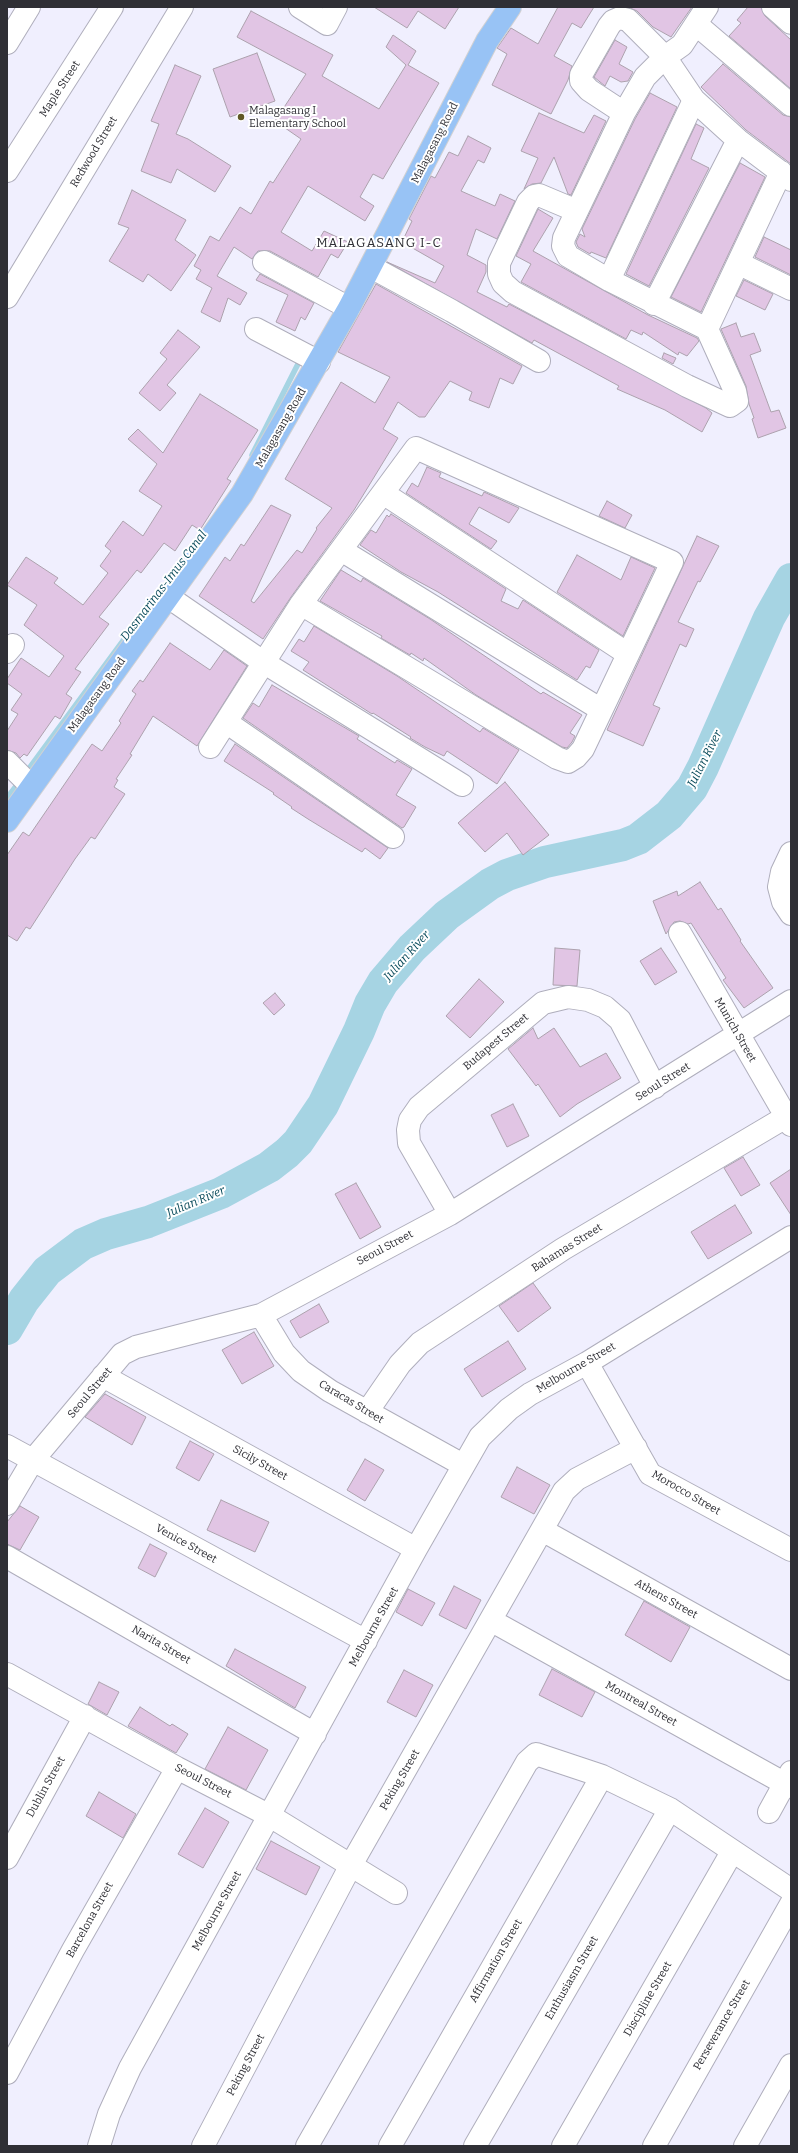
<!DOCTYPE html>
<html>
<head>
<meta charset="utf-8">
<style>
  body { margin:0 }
  #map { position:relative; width:798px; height:2153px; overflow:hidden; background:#f0effe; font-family:Bitter,serif }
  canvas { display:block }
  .frame { position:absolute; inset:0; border:8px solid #2f2f35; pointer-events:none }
</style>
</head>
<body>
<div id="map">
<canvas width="798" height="2153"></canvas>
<div class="frame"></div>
</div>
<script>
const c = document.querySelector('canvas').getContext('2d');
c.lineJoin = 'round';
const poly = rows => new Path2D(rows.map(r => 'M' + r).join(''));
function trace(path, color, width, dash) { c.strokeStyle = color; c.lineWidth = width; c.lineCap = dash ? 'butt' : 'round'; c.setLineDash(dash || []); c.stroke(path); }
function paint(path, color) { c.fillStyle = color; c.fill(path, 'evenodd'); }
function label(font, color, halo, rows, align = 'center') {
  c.font = font + ' Bitter,serif'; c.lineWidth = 4; c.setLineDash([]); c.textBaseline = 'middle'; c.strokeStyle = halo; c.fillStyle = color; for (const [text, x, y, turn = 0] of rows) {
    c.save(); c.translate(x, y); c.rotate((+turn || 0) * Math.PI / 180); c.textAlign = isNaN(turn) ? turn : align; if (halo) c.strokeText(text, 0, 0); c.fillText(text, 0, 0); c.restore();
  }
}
trace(poly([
  [252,455,300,360],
  [25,774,128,634],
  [7,798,20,781]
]), '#a6d4e3', 5.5);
trace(poly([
  [7,1329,24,1300,47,1271,83,1244,106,1234,148,1222,221,1193,269,1167,287,1153,298,1142,323,1105,359,1031,370,1004,383,982,412,948,447,915,490,884,507,875,545,862,623,845,638,839,669,815,692,788,703,767,769,618,791,579]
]), '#a6d4e3', 32);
const building = poly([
  [374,7,459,7,445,29,418,11,407,28,374,7],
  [558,7,594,7,581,28,572,23,554,56,572,66,568,80,551,114,492,85,507,54,497,48,511,28,538,44,558,7],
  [628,7,692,7,671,37,653,27,637,11,628,7],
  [748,7,761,7,765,16,791,40,791,89,729,36,741,23,737,20,748,7],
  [251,11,333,55,322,76,379,109,406,65,386,47,393,35,416,51,408,65,439,83,383,179,373,174,360,197,374,206,365,221,308,186,281,232,312,251,324,231,348,242,338,258,331,254,318,277,270,251,258,251,252,259,234,247,217,276,247,293,240,305,228,298,220,322,201,312,212,288,196,279,201,270,194,266,210,236,219,241,240,207,251,214,270,181,273,183,301,139,275,121,306,74,237,37,251,11],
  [615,40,627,47,619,64,633,72,628,81,621,82,610,76,605,86,594,77,615,40],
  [257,53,275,101,230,117,213,69,257,53],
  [723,64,783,115,791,117,791,164,746,130,701,87,723,64],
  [175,65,201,76,176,134,188,139,231,166,215,192,177,169,171,183,141,171,159,124,151,121,175,65],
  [650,93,677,107,606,258,591,252,590,254,578,247,576,242,580,234,585,237,582,229,635,119,650,93],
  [539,113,584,133,594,115,606,121,571,195,568,194,554,157,541,183,532,184,524,189,538,158,521,151,539,113],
  [696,124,704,128,691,159,709,168,649,286,626,274,696,124],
  [468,136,491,148,484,163,478,160,461,191,495,206,500,194,515,201,497,239,476,229,467,255,486,265,486,272,477,292,507,307,509,304,706,408,712,413,702,432,665,410,617,389,619,386,534,340,532,343,387,262,435,283,444,266,402,242,412,221,409,219,431,176,435,178,449,152,458,156,468,136],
  [740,163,765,177,701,312,671,297,740,163],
  [132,190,186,220,175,240,196,255,171,291,148,274,143,282,109,261,129,228,118,224,132,190],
  [538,209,553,218,533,251,648,315,697,338,699,341,687,356,679,352,678,355,643,332,642,335,631,330,626,339,521,282,531,264,516,256,538,209],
  [764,237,791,250,791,275,755,257,764,237],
  [260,274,314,303,305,320,301,317,295,331,276,322,288,295,256,280,260,274],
  [744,280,773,294,765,310,736,296,744,280],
  [376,284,522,366,513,384,500,378,489,408,469,400,472,392,450,381,425,417,419,417,398,402,383,429,398,438,354,510,291,597,263,639,199,596,225,557,230,561,241,544,244,546,271,505,291,515,251,601,254,603,297,550,302,553,317,529,316,528,332,508,285,479,341,382,375,403,390,377,338,352,376,284],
  [736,323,741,337,754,333,761,351,750,355,771,412,779,410,786,428,758,438,752,419,754,418,749,404,746,386,721,329,736,323],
  [178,330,200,347,167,385,176,393,160,411,139,393,167,359,160,353,178,330],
  [664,353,676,358,673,364,662,358,664,353],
  [200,394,258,430,227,479,231,481,200,530,192,525,175,551,164,543,141,573,137,570,99,617,109,624,75,669,81,672,66,694,72,698,60,719,55,716,27,756,24,754,20,758,16,753,7,750,7,731,18,714,11,710,22,694,7,683,7,679,21,658,49,677,64,656,24,625,37,605,7,585,26,557,58,578,54,583,83,605,108,573,100,566,111,551,105,546,123,521,143,536,162,506,139,491,157,464,128,439,138,429,163,453,200,394],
  [427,467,441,473,439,477,482,496,484,492,519,508,509,523,479,507,469,524,497,541,491,549,406,493,412,483,418,487,427,467],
  [607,501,632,515,625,528,599,516,607,501],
  [391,514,506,589,501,601,518,609,523,600,599,650,590,668,586,666,577,680,438,592,401,572,360,545,371,530,376,533,387,515,389,517,391,514],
  [697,536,719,546,700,582,698,581,678,622,694,629,686,647,680,644,653,705,660,708,643,746,607,730,697,536],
  [577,555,621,580,631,557,655,568,623,636,557,592,577,555],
  [341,570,361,582,363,578,430,619,541,694,543,692,582,715,570,733,575,736,572,742,567,748,562,747,476,695,424,658,423,661,411,653,410,655,381,638,382,636,320,601,341,570],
  [314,626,397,676,480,732,483,728,519,750,497,784,447,751,444,756,425,747,410,738,411,737,373,713,372,714,303,670,309,662,291,651,299,639,304,642,314,626],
  [170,643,210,670,224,650,247,666,197,746,153,716,130,754,132,755,116,779,118,780,114,787,125,794,95,839,91,837,75,859,30,929,26,927,17,941,7,935,7,855,23,832,29,836,92,744,102,751,121,723,119,721,136,694,132,691,140,680,143,682,170,643],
  [272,685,359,736,357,739,395,763,397,760,412,769,396,795,416,807,404,827,402,828,243,718,253,703,259,707,272,685],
  [235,744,388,848,380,859,365,848,362,852,308,819,291,808,292,807,273,794,274,793,224,761,235,744],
  [505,782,549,835,523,855,507,833,485,852,458,823,505,782],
  [700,882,718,910,721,908,741,940,740,941,773,988,744,1008,723,980,726,978,691,923,688,924,680,921,674,922,666,934,653,901,677,891,678,896,700,882],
  [555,948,580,950,577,986,553,985,555,948],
  [661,948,677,972,655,985,640,961,661,948],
  [479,979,504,1002,470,1038,446,1016,479,979],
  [275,993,285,1005,274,1015,263,1003,275,993],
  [533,1028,538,1039,554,1028,580,1067,606,1053,621,1078,577,1104,560,1117,538,1084,536,1086,508,1049,533,1028],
  [513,1104,529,1136,507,1147,491,1115,513,1104],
  [743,1157,760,1185,741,1196,724,1168,743,1157],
  [791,1169,791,1215,770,1183,791,1169],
  [356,1183,381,1227,360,1239,335,1194,356,1183],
  [735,1205,752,1233,708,1259,691,1232,735,1205],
  [533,1283,551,1308,518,1332,499,1306,533,1283],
  [319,1304,329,1322,300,1338,290,1321,319,1304],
  [254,1332,274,1366,242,1384,222,1350,254,1332],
  [508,1341,526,1369,482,1397,464,1369,508,1341],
  [105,1394,146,1417,132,1445,85,1417,105,1394],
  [190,1441,214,1454,199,1481,176,1468,190,1441],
  [365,1459,384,1470,365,1501,347,1490,365,1459],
  [517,1467,550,1485,534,1514,501,1497,517,1467],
  [221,1500,269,1522,255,1552,207,1530,221,1500],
  [20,1506,39,1517,20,1550,7,1544,7,1522,20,1506],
  [150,1544,167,1553,155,1577,138,1568,150,1544],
  [454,1586,481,1600,466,1629,439,1615,454,1586],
  [408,1589,435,1603,422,1626,396,1612,408,1589],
  [644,1601,690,1627,671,1662,625,1635,644,1601],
  [235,1649,306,1687,295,1708,226,1666,235,1649],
  [552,1669,595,1692,582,1717,539,1695,552,1669],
  [404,1670,433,1685,416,1717,387,1702,404,1670],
  [99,1682,119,1692,107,1715,88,1704,99,1682],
  [140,1707,170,1726,172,1724,188,1734,176,1753,128,1726,140,1707],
  [228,1727,268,1750,246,1790,205,1769,228,1727],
  [99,1792,136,1814,123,1838,86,1816,99,1792],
  [205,1808,229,1822,203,1868,178,1854,205,1808],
  [271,1841,320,1867,306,1895,256,1869,271,1841]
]);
paint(building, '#e1c5e4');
trace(building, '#aca1ad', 1);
const minor = poly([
  [300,7,327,24,336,7],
  [773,7,791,23],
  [697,25,791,105],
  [7,43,29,7],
  [624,113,589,90,581,81,581,75,609,26,613,21,620,18,628,20,665,57,694,100,738,140,791,180],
  [7,171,112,7],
  [577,211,539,195,534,196,528,202,499,263,499,274,503,283,513,292,687,386,730,406,737,401,735,391,707,329,781,172],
  [264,262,349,308],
  [738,263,791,289],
  [371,267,452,311,539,361],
  [609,280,694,100],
  [7,297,182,7],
  [654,304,738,140],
  [256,329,319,362],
  [707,329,609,280,568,256,563,246,564,238,624,113,645,77,665,57,682,45,707,7],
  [383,493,628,654],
  [341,550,600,709],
  [167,596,263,662,462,785],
  [7,652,13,645],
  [226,722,393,837],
  [210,747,301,604,416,448,672,562,583,749,576,757,568,762,557,758,301,604],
  [7,762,31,786],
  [791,853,782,872,779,887,783,902,791,914],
  [680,933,791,1125],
  [450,1214,409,1143,408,1130,410,1120,419,1107,543,1003,568,997,588,1000,605,1007,620,1020,655,1087],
  [261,1315,284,1353,301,1371,330,1391,463,1465],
  [587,1363,650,1474,791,1550],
  [103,1376,416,1549],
  [367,1412,400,1364,420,1343,563,1249,791,1114],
  [7,1446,366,1641],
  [7,1504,33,1460,122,1354,136,1347,261,1315,450,1214,791,1001],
  [542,1530,791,1669],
  [7,1557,315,1734],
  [492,1621,791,1787],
  [7,1674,177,1768,270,1816,396,1893],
  [769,1812,791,1772],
  [7,1858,85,1716],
  [7,2073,73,1950,177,1768],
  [99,2146,109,2114,130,2068,416,1549,480,1437,509,1409,530,1394,587,1363,791,1237],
  [203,2146,351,1865,564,1491,577,1479,636,1448],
  [307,2146,527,1762,536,1754,602,1776,670,1809,791,1890],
  [390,2146,602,1776],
  [475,2146,670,1809],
  [563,2146,732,1852],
  [654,2146,791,1904],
  [745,2146,791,2065]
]);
const major = poly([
  [7,821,242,494,349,308,487,41,510,7]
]);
trace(minor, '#afaebc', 24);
trace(major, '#d1d1d3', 24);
trace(minor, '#fff', 22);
trace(major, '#98c3f5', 22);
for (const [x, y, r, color] of [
  [241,117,4,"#5f5825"]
]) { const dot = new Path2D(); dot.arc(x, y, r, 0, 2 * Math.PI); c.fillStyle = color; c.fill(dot); trace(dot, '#fff', 1.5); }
label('11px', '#2f2f35', '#fff', [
  ["Maple Street",60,89,-57],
  ["Malagasang Road",435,143,-63],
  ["Redwood Street",94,152,-59],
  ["Malagasang Road",281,428,-60],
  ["Malagasang Road",97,695,-54],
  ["Munich Street",735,1030,60],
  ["Budapest Street",496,1042,-40],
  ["Seoul Street",663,1082,-32],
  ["Seoul Street",385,1248,-28],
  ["Bahamas Street",567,1248,-32],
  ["Melbourne Street",576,1368,-30],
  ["Seoul Street",90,1393,-50],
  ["Caracas Street",351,1402,31],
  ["Sicily Street",260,1463,29],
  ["Morocco Street",686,1493,30],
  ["Venice Street",186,1544,29],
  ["Athens Street",666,1599,29],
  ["Melbourne Street",374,1627,-61],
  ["Narita Street",161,1645,30],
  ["Montreal Street",641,1704,29],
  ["Peking Street",400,1780,-60],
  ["Seoul Street",203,1781,27],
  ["Dublin Street",46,1787,-61],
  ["Melbourne Street",217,1911,-61],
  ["Barcelona Street",90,1920,-61],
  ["Affirmation Street",496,1961,-60],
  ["Enthusiasm Street",572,1978,-60],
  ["Discipline Street",648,1999,-60],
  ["Perseverance Street",722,2025,-60],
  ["Peking Street",246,2065,-62]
]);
label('11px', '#2f2f35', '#fff', [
  ["Malagasang I",249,111],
  ["Elementary School",249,124]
], 'left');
label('italic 12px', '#0b4c5c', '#fff', [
  ["Dasmarinas-Imus Canal",164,586,-53],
  ["Julian River",705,759,-63],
  ["Julian River",407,956,-48],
  ["Julian River",196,1202,-23]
]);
c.letterSpacing = '1px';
label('13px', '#2f2f35', '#fff', [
  ["MALAGASANG I-C",379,243]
]);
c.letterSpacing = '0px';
</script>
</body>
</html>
